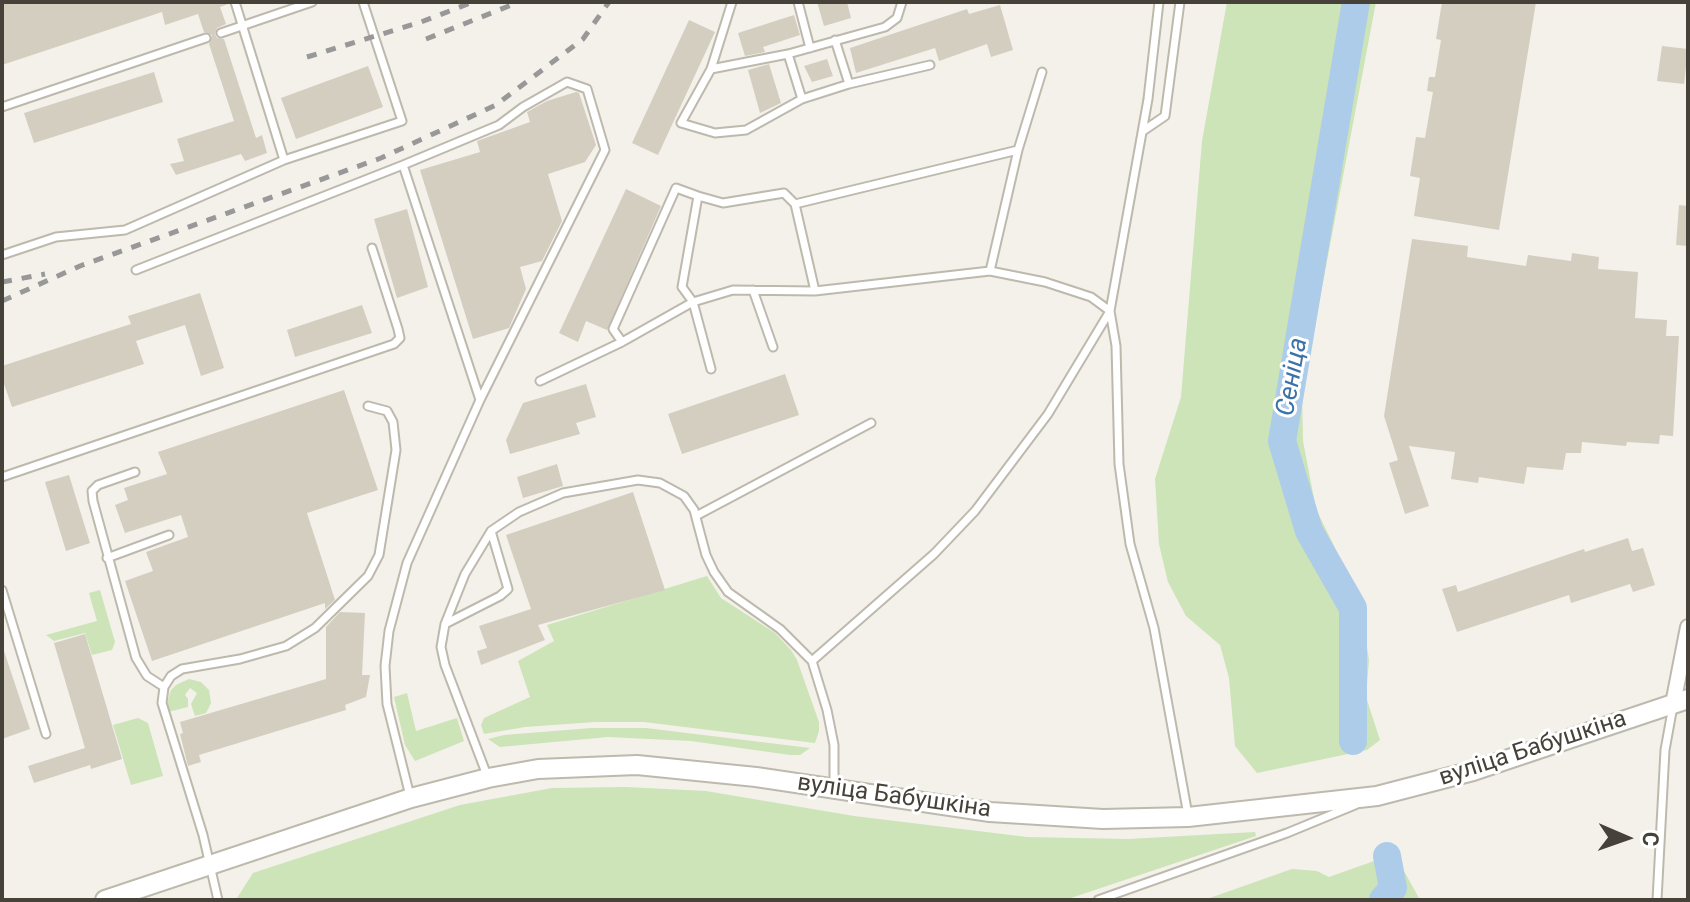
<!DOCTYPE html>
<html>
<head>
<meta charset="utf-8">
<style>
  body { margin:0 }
  #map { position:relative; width:1690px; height:902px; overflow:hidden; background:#f3f1ea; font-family:Roboto,sans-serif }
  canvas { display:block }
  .frame { position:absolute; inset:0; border:4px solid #474239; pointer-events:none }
  .north { position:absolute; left:1586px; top:798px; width:80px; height:80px; -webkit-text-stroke:6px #fff; paint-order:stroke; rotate:92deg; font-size:22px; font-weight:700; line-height:32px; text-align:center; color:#474239 }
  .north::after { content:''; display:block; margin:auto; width:28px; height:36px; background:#474239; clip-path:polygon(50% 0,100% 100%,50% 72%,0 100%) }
</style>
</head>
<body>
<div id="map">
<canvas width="1690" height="902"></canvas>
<div class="frame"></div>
<div class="north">С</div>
</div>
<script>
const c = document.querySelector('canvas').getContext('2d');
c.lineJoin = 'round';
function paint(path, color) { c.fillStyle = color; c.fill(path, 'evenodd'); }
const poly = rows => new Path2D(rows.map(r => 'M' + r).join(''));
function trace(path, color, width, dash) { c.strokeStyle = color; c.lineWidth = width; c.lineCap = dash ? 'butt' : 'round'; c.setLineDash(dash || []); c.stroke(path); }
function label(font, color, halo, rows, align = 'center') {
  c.font = font + ' Roboto,sans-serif'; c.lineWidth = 6; c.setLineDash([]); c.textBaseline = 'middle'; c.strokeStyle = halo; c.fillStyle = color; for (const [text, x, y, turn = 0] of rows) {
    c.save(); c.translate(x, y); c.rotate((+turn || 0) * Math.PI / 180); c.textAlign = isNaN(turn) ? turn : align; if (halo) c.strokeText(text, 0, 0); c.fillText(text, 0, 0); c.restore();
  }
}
paint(poly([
  [1227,2,1376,2,1302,393,1303,441,1316,509,1359,597,1369,660,1366,697,1380,740,1367,750,1257,773,1235,746,1229,678,1220,645,1186,616,1168,582,1159,544,1155,479,1181,397,1202,141],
  [707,576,721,598,775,633,791,650,797,660,819,722,819,731,815,743,644,722,595,722,525,727,484,734,481,725,484,718,530,697,518,661,554,641,547,625],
  [100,590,115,642,112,650,92,655,85,633,54,641,46,635,97,621,89,593],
  [189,679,201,682,209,690,211,703,206,713,195,716,191,704,197,693,190,688,185,695,188,699,188,707,168,712,167,704,171,690,176,685],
  [407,693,416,731,457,718,464,741,415,761,405,745,394,697],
  [138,718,148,723,163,776,131,785,113,725],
  [591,728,646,728,810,748,800,755,790,755,691,741,608,737,500,747,488,739,504,735],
  [626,787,706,791,854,816,1027,837,1128,839,1255,832,1256,836,1065,900,237,898,253,873,460,805,552,788],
  [1377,860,1404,871,1420,900,1204,900,1292,869,1317,871,1329,877]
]), '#cce4b7');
trace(poly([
  [1353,741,1353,608,1309,531,1282,441,1356,2],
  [1383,900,1393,888,1387,856]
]), '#acccea', 28);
paint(poly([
  [2,2,228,2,228,4,220,7,226,24,217,28,215,34,217,38,224,39,256,138,262,135,267,153,245,161,241,154,176,175,170,164,184,161,177,139,234,121,209,44,212,35,204,32,198,14,165,25,162,12,2,65],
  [817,2,847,2,851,18,824,26],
  [1442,2,1536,2,1499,230,1414,216,1420,178,1410,176,1416,137,1425,138,1433,92,1427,91,1429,77,1435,77,1441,40,1436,39],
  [1000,5,1013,50,991,57,987,44,939,61,935,48,856,73,850,48,967,9,969,14],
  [794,15,800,35,763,47,765,52,745,56,738,33],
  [689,20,715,32,658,155,632,143],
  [1662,46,1688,49,1684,84,1657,81],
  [827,59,833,76,812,82,804,66],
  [769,64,781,103,760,113,748,70],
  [368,66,383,107,296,139,281,98],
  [154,72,163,102,34,143,24,113],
  [576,92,579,93,596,145,585,162,548,174,562,221,542,261,520,267,526,289,509,328,473,339,420,170,480,152,477,141,530,122,527,112,547,101],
  [626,189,661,206,607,330,586,321,578,342,559,333],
  [1679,205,1688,206,1688,246,1676,245],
  [407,209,428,287,397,298,374,219],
  [1412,239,1468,246,1467,257,1526,266,1528,255,1571,261,1572,253,1599,257,1598,269,1638,272,1635,318,1667,320,1666,336,1679,336,1673,436,1660,435,1659,444,1627,442,1626,446,1582,442,1581,453,1566,453,1563,470,1527,467,1524,484,1479,477,1478,483,1451,479,1455,452,1409,446,1429,506,1405,514,1389,463,1398,460,1384,416],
  [200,293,224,368,201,376,185,325,136,341,144,364,12,407,2,378,2,366,131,324,128,316],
  [362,305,372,333,295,357,287,330],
  [785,374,799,415,682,454,668,414],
  [586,384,596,417,576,423,580,434,510,454,506,440,523,403],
  [344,390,378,490,307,513,335,600,325,609,325,603,152,661,125,581,153,571,146,552,188,537,181,515,125,533,115,505,128,500,124,488,167,474,158,452],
  [557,464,563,486,523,498,517,477],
  [69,475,90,543,66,551,45,482],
  [633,492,665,590,538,625,545,640,481,665,477,651,487,648,479,626,531,609,506,535],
  [1628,538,1632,551,1643,548,1655,585,1633,592,1630,584,1571,603,1569,595,1457,632,1442,589,1456,585,1458,592,1584,549,1585,552],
  [340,612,365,613,362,675,370,675,366,697,345,705,346,710,199,755,201,762,188,766,180,734,183,733,180,722,326,679,326,627],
  [85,634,122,759,91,769,90,765,34,783,28,766,85,748,54,643],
  [2,651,4,651,30,729,2,739]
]), '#d4cec0');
const service = poly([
  [235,2,284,160],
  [732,2,711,69,681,123,715,133,746,130,802,99],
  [798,2,810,48],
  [1159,2,1148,99,1110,311,1116,346,1119,464,1130,544,1154,628,1188,815],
  [221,33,312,2],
  [788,54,802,99,849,84,835,40],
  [711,69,788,54,885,27,897,18,902,2],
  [849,84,930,65],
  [2,107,206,38],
  [1143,131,1165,116,1180,2],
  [1018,150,1042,72],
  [403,165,499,125,523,107,567,82,587,89,605,150,480,400],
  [698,196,723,203,784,193,795,204,815,291],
  [795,204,1018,150,990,271],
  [2,255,56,237,125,230,284,160,402,121,363,2],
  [136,270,403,165,480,400,407,563,389,631,385,666,387,704,410,796],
  [753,290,773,347],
  [622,342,613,329,676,188,698,196,682,287,693,302,711,369],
  [540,381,622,342,693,302,733,290,815,291,990,271,1045,282,1091,297,1110,311,1048,414,975,511,934,554,812,661],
  [135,472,98,485,92,491,93,501,136,658,147,676,164,687],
  [2,477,394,344,400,338,398,329,372,248],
  [696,516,871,423],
  [107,558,169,535],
  [2,590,46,734],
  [445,624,500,596,508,589,491,531],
  [488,778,445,665,441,647,445,624,465,574,491,531,519,512,563,493,638,480,660,483,684,496,694,510,706,555,714,572,728,592,780,629,812,661,827,710,834,745,834,787],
  [218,900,203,835,162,703,164,687,171,676,182,669,240,659,286,646,315,628,368,576,379,555,396,450,393,422,387,411,368,406],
  [1098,900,1287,833,1355,805],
  [1657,900,1665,750,1673,706]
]);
const minor = poly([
  [1673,704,1688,627]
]);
const tertiary = poly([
  [105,900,411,798,488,778,538,769,637,765,756,777,990,812,1103,819,1188,817,1377,796,1473,771,1688,699]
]);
trace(service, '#beb9ad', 11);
trace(minor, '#beb9ad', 18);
trace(tertiary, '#beb9ad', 22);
trace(service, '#fff', 7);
trace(minor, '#fff', 14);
trace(tertiary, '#fff', 18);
trace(poly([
  [426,39,519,2],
  [307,57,421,22,473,2],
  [2,282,45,274],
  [2,301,80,266,381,158,496,105,583,39,609,2]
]), '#989898', 5, [10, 10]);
label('24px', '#474239', '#fff', [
  ["вуліца Бабушкіна",1533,749,-18],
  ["вуліца Бабушкіна",894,797,8]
]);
label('italic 26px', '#3b73a9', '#fff', [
  ["Сеніца",1293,377,-80]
]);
</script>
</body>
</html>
